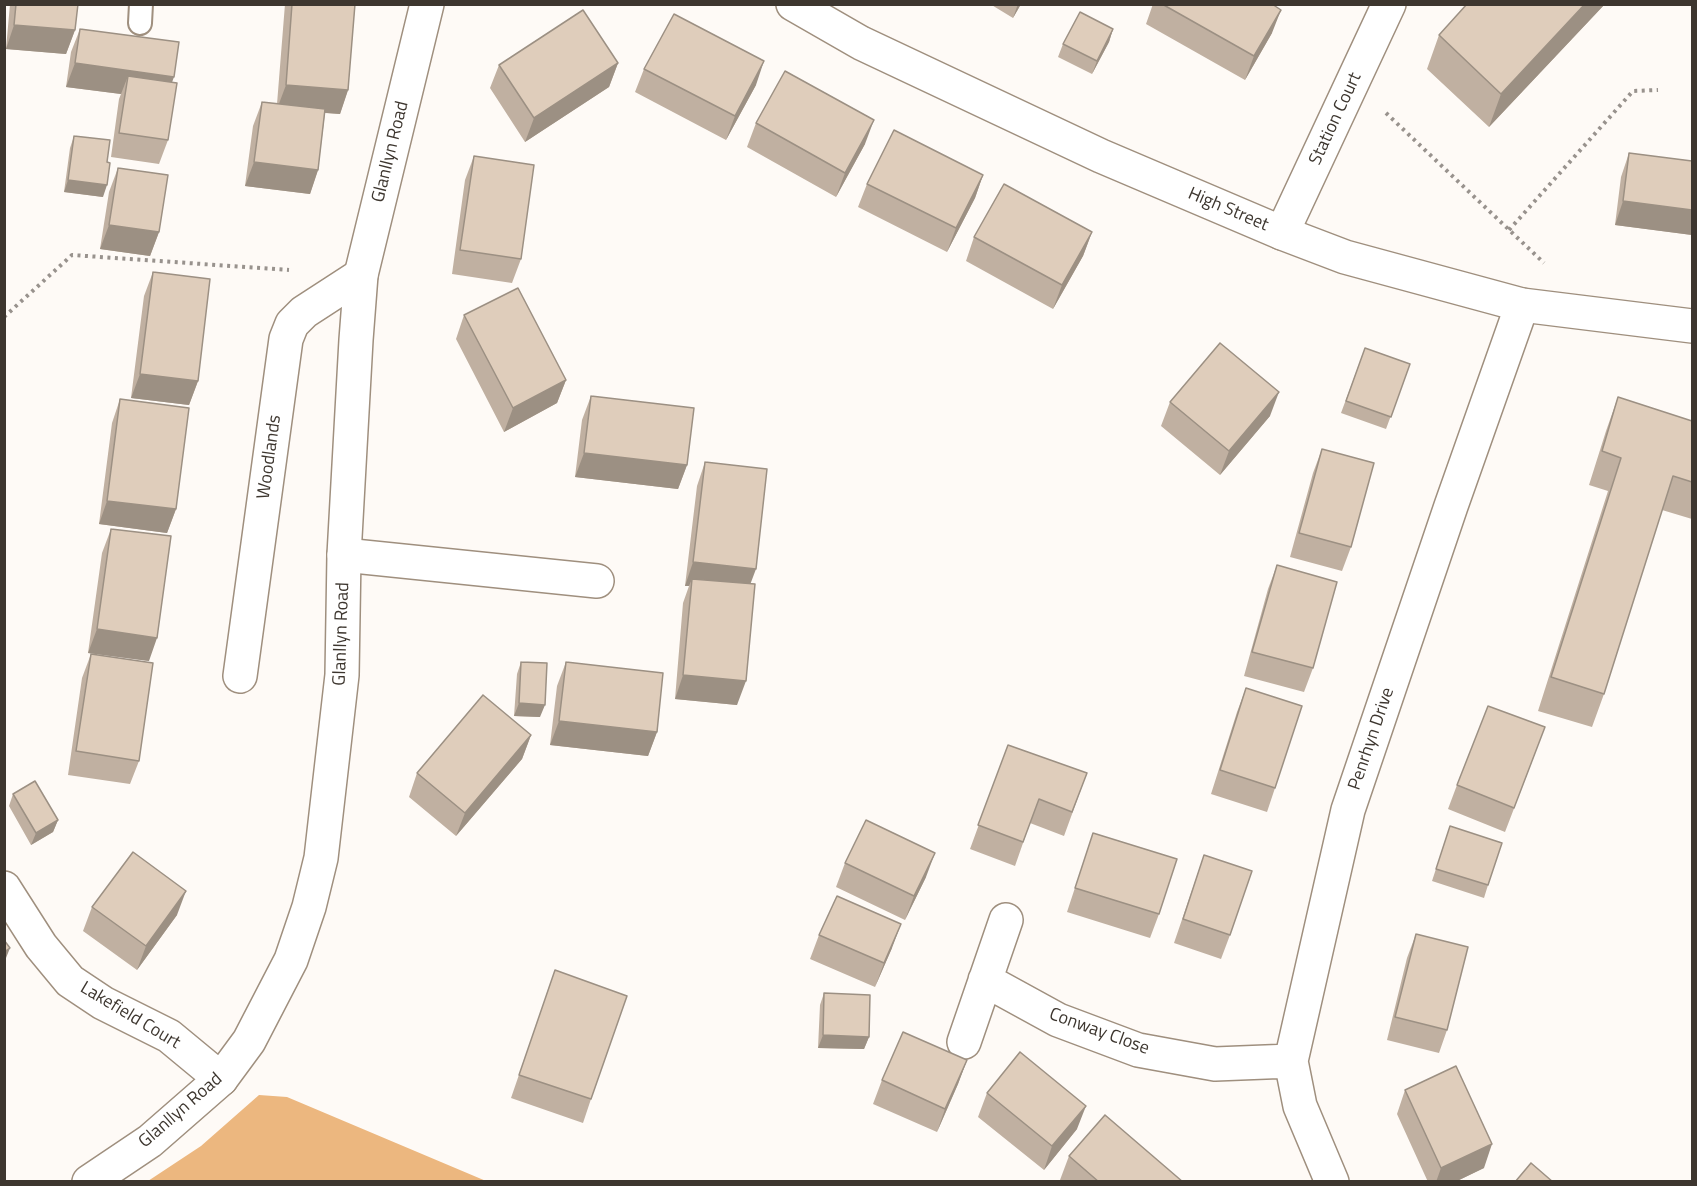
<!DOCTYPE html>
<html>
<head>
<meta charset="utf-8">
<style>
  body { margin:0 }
  #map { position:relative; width:1697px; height:1186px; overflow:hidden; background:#fefaf6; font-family:"Titillium Web",sans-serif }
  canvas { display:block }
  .frame { position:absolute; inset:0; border:6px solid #3d362f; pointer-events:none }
</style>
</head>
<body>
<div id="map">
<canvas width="1697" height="1186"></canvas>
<div class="frame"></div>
</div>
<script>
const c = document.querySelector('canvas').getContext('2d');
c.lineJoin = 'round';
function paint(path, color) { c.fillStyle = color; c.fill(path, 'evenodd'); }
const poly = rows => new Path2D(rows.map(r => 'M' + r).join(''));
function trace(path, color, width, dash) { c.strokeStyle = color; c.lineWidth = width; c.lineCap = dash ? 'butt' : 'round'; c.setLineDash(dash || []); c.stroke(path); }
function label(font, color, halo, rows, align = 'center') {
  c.font = font + ' "Titillium Web",sans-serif'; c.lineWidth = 5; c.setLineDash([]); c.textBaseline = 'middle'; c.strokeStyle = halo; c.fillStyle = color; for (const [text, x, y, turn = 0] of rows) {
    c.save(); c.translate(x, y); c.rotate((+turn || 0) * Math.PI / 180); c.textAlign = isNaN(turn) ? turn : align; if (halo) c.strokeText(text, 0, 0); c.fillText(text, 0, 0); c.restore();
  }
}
paint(poly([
  [259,1095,287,1097,486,1181,148,1181,201,1146]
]), '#ecb77f');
const service = poly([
  [140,23,141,4]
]);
const minor = poly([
  [1282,233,1389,4],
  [344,555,597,581],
  [240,676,286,339,292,324,304,312,361,275],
  [4,888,41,946,70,981,103,1003,169,1036,221,1079],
  [985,980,1058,1020,1138,1050,1215,1064,1291,1061],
  [964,1042,1006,920],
  [1332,1182,1300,1106,1291,1061,1348,810,1451,506,1522,305]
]);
const tertiary = poly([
  [793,4,861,43,1101,156,1282,233,1345,257,1522,305,1692,326],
  [89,1182,150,1141,221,1079,249,1041,291,960,309,907,321,858,342,675,344,555,356,340,361,275,427,4]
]);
trace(service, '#9f8f7e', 26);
trace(minor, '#9f8f7e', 36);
trace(tertiary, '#9f8f7e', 36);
trace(poly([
  [1386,113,1544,263],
  [1509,230,1633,91,1658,90],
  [4,317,72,255,289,270]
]), '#98928d', 4, [3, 4.5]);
trace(service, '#fff', 22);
trace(minor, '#fff', 33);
trace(tertiary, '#fff', 33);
paint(poly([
  [10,4,78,4,75,30,66,54,6,49],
  [285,4,355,4,348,90,340,114,325,113,318,170,310,194,245,186,253,126,262,102,277,104],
  [990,4,1021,4,1013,18],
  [1153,4,1272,4,1272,33,1245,80,1146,24],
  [1467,4,1605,4,1489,127,1427,69,1439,35],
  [80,29,172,82,168,140,159,164,111,157,119,99,121,94,66,87,71,52],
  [1113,29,1109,42,1092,74,1058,57,1063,44],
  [618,63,609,87,525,142,490,88,499,65],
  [644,69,756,85,726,140,635,92],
  [756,123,865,144,836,197,747,147],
  [74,136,103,197,64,192,70,148],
  [1629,153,1692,161,1692,235,1615,225,1621,177],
  [474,156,521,259,512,283,452,274,465,180],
  [118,168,159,232,150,256,100,249,109,192],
  [983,175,975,198,947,252,858,207,867,184],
  [1092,232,1083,256,1053,309,966,261,974,237],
  [153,272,198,381,189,405,131,398,144,296],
  [464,315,566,380,557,403,504,432,456,339],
  [1365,348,1410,364,1386,429,1341,413],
  [591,396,687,465,678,489,575,477,582,420],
  [1618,397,1692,421,1692,519,1662,510,1604,694,1592,727,1538,711,1608,491,1589,485,1606,431],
  [120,399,176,509,167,533,99,524,112,423],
  [1170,402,1270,416,1220,475,1161,426],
  [1322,449,1351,547,1342,571,1290,557,1313,473],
  [705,462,750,583,737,705,675,699,683,603,689,586,685,586,697,486],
  [111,529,149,661,88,653,102,553],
  [1277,565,1313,668,1304,692,1244,676,1268,589],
  [91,654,139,761,130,784,68,775,82,678],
  [521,662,540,717,514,716,517,674],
  [566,662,657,732,648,756,550,745,557,686],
  [1246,688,1275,788,1267,812,1211,794,1237,712],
  [531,735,522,759,456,836,409,797,417,773],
  [1008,745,1087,773,1064,836,1030,823,1015,866,970,849],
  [1536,751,1505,832,1448,809,1457,785],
  [13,794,58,820,53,832,31,845,9,806],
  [1450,826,1488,885,1484,898,1432,881],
  [1093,833,1159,914,1150,938,1067,912],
  [1204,855,1230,935,1221,959,1174,943],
  [845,863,926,877,905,920,836,887],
  [92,907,177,915,137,970,83,931],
  [1416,934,1447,1030,1439,1053,1387,1040,1407,958],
  [819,935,892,948,875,987,810,959],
  [555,970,591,1099,583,1123,511,1098],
  [824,993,869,1037,864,1049,818,1048,820,1005],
  [967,1060,958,1084,937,1132,873,1104,882,1080],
  [1405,1090,1484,1168,1455,1182,1428,1182,1397,1114],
  [987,1093,1077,1129,1044,1170,978,1117],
  [1069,1156,1183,1182,1062,1182,1060,1180]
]), '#c0b0a1');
paint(poly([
  [1018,4,1021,4,1013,18],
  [1585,4,1605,4,1489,127,1501,94],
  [1281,10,1272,33,1245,80,1254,56],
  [14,25,75,30,66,54,6,49],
  [1113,29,1109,42,1092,74,1097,61],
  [764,61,756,85,726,140,735,116],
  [75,63,174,77,165,101,128,76,121,94,66,87],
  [618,63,609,87,525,142,534,118],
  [286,85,348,90,340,114,277,109],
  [874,120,865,144,836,197,845,173],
  [254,162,318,170,310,194,245,186],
  [983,175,975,198,947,252,956,228],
  [68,180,107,185,103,197,64,192],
  [1623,201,1692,210,1692,235,1615,225],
  [109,225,159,232,150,256,100,249],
  [1092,232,1083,256,1053,309,1062,285],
  [140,374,198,381,189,405,131,398],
  [566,380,557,403,504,432,513,408],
  [1279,392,1270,416,1220,475,1229,451],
  [584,453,687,465,678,489,575,477],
  [107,501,176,509,167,533,99,524],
  [693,562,756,569,747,593,692,579,689,586,685,586],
  [97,629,157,638,149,661,88,653],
  [683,675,746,681,737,705,675,699],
  [519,703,545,705,540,717,514,716],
  [559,721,657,732,648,756,550,745],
  [531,735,522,759,456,836,465,813],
  [58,820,53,832,31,845,36,833],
  [935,853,926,877,905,920,914,896],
  [186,891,177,915,137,970,146,946],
  [901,924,892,948,875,987,884,963],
  [10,948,4,963,4,952],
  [823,1035,869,1037,864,1049,818,1048],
  [967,1060,958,1084,937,1132,945,1109],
  [1086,1106,1077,1129,1044,1170,1052,1146],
  [1492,1144,1484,1168,1455,1182,1436,1182,1441,1168]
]), '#9c9083');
const building = poly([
  [16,4,78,4,75,30,14,25,16,4],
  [292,4,355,4,348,90,286,85,292,4],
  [1162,4,1272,4,1281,10,1254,56,1162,4],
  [1467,4,1585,4,1501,94,1439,35,1467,4],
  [583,10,618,63,534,118,499,65,583,10],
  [1080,12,1113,29,1097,61,1063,44,1080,12],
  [674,14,764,61,735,116,644,69,674,14],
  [80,29,179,42,174,77,75,63,80,29],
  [785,71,874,120,845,173,756,123,785,71],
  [128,76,177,83,168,140,119,133,128,76],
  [262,102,325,109,318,170,254,162,262,102],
  [894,130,983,175,956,228,867,184,894,130],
  [74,136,110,140,107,162,110,163,107,185,68,180,74,136],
  [1629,153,1692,161,1692,210,1623,201,1629,153],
  [474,156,534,165,521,259,460,250,474,156],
  [118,168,168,175,159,232,109,225,118,168],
  [1004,184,1092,232,1062,285,974,237,1004,184],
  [153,272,210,279,198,381,140,374,153,272],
  [518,288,566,380,513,408,464,315,518,288],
  [1220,343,1279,392,1229,451,1170,402,1220,343],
  [1365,348,1410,364,1391,417,1346,401,1365,348],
  [591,396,694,408,687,465,584,453,591,396],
  [1618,397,1692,421,1692,482,1673,476,1604,694,1551,677,1621,458,1602,451,1618,397],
  [120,399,189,408,176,509,107,501,120,399],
  [1322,449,1374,463,1351,547,1299,533,1322,449],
  [705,462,767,469,756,569,693,562,705,462],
  [111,529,171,536,157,638,97,629,111,529],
  [1277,565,1337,582,1313,668,1252,652,1277,565],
  [692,579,755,584,746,681,683,675,692,579],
  [91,654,153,663,139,761,76,751,91,654],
  [521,662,547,663,545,705,519,703,521,662],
  [566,662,663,673,657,732,559,721,566,662],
  [1246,688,1302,706,1275,788,1220,770,1246,688],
  [483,695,531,735,465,813,417,773,483,695],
  [1488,706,1545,727,1514,808,1457,785,1488,706],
  [1008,745,1087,773,1072,812,1039,799,1023,842,978,825,1008,745],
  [35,781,58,820,36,833,13,794,35,781],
  [866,820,935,853,914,896,845,863,866,820],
  [1450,826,1502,843,1488,885,1436,869,1450,826],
  [1093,833,1177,859,1159,914,1075,888,1093,833],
  [133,852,186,891,146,946,92,907,133,852],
  [1204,855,1252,871,1230,935,1183,919,1204,855],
  [837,896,901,924,884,963,819,935,837,896],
  [1416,934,1468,947,1447,1030,1395,1017,1416,934],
  [4,940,10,948,4,952,4,940],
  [555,970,627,996,591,1099,519,1075,555,970],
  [824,993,870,995,869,1037,823,1035,824,993],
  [903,1032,967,1060,945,1109,882,1080,903,1032],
  [1020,1052,1086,1106,1052,1146,987,1093,1020,1052],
  [1456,1066,1492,1144,1441,1168,1405,1090,1456,1066],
  [1105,1115,1183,1182,1099,1182,1069,1156,1105,1115],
  [1531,1163,1553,1182,1515,1182,1531,1163]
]);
paint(building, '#dfcdbb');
trace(building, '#9c9083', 1.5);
label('18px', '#3d362f', '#fff', [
  ["Station Court",1336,119,-65],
  ["Glanllyn Road",391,152,-76],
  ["High Street",1228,210,23],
  ["Woodlands",270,457,-82],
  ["Glanllyn Road",342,634,-88],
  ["Penrhyn Drive",1372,739,-71],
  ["Lakefield Court",130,1016,31],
  ["Conway Close",1099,1032,20],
  ["Glanllyn Road",181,1111,-41]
]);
</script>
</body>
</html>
